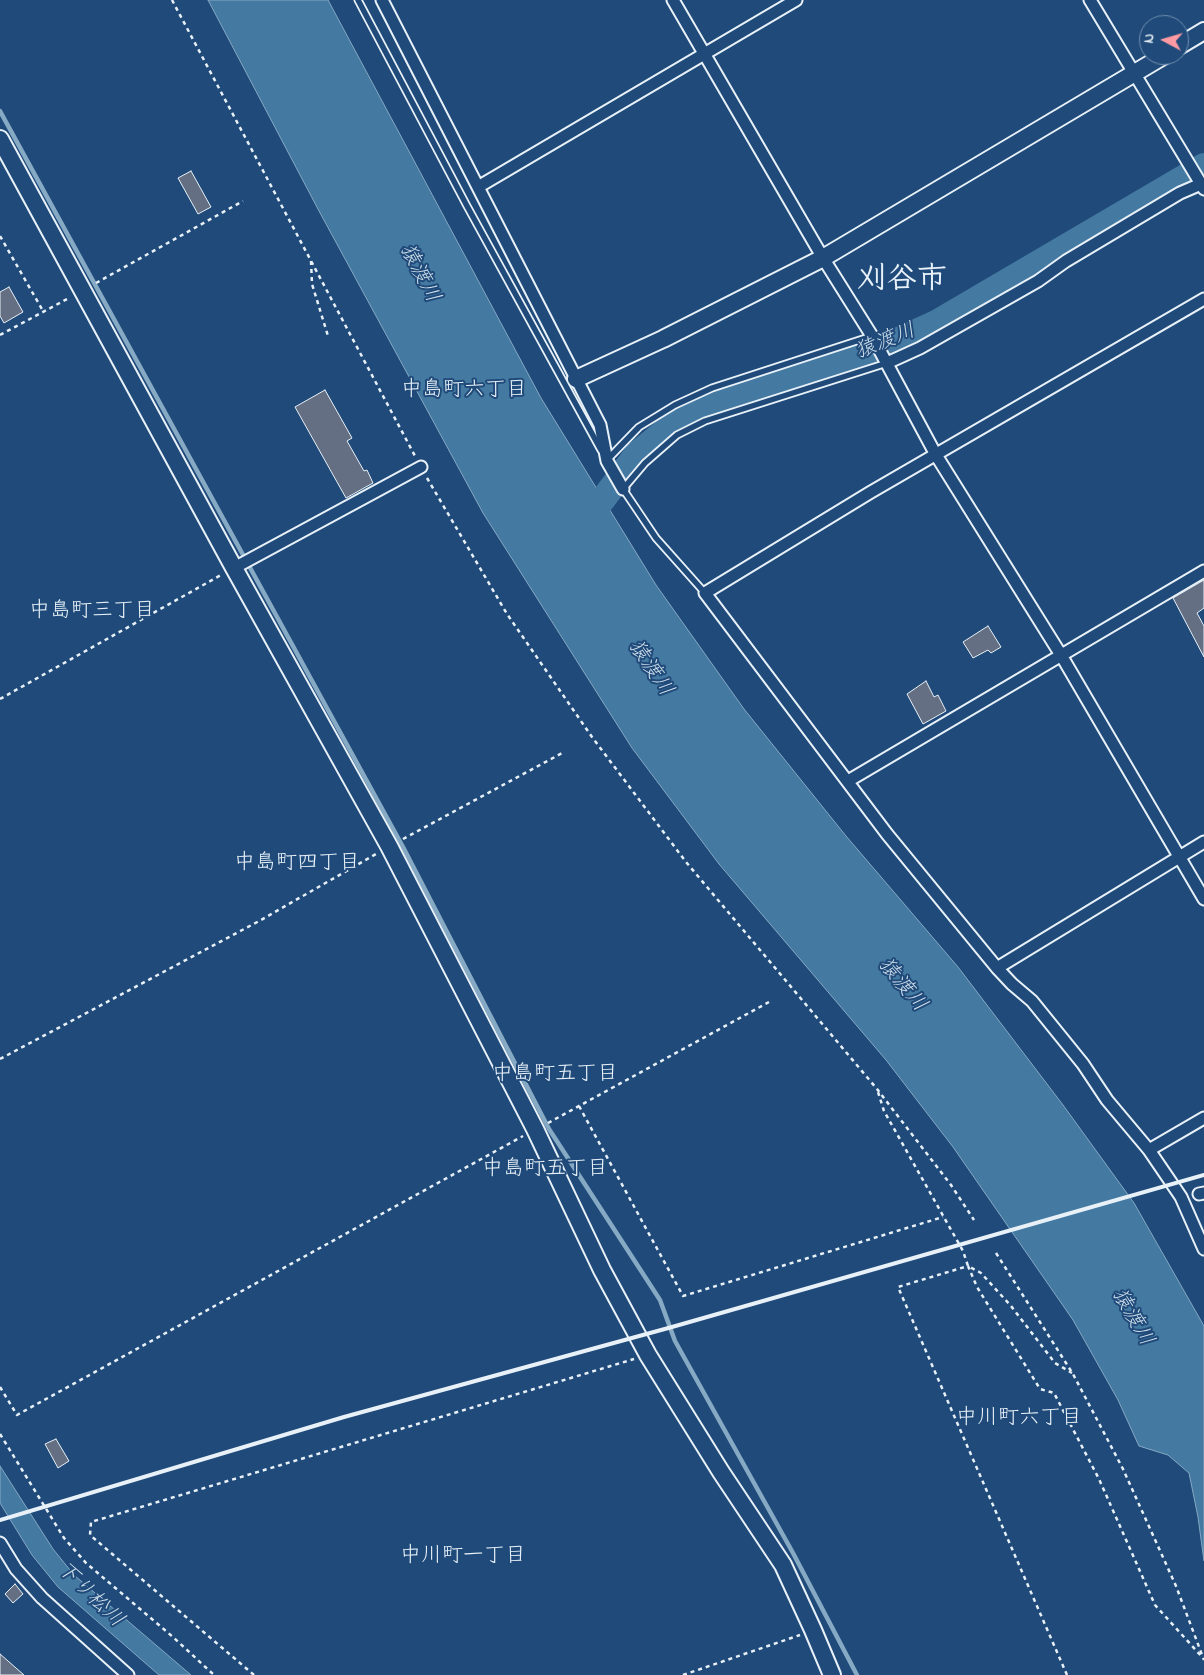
<!DOCTYPE html>
<html>
<head>
<meta charset="utf-8">
<style>
  body { margin:0 }
  #map { position:relative; width:1204px; height:1675px; overflow:hidden; background:#1f4a7a; font-family:"Indie Flower",sans-serif }
  canvas { display:block }
  .north { position:absolute; left:1139px; top:15px; width:50px; height:50px; box-sizing:border-box; background:#1f4a7a; border:1px solid #6f8dac; border-radius:50%; rotate:276deg; font-size:14px; font-weight:700; line-height:20px; text-align:center; color:#e8f1f8 }
  .north::after { content:''; display:block; margin:auto; width:18px; height:22px; background:#ff9aa2; clip-path:polygon(50% 0,100% 100%,50% 72%,0 100%) }
</style>
</head>
<body>
<div id="map">
<canvas width="1204" height="1675"></canvas>
<div class="north">N</div>
</div>
<script>
const c = document.querySelector('canvas').getContext('2d');
c.lineJoin = 'round';
function paint(path, color) { c.fillStyle = color; c.fill(path, 'evenodd'); }
const poly = rows => new Path2D(rows.map(r => 'M' + r).join(''));
function trace(path, color, width, dash) { c.strokeStyle = color; c.lineWidth = width; c.lineCap = dash ? 'butt' : 'round'; c.setLineDash(dash || []); c.stroke(path); }
function label(font, color, halo, rows, align = 'center') {
  c.font = font + ' "Indie Flower","Klee One",sans-serif'; c.lineWidth = 4; c.setLineDash([]); c.textBaseline = 'middle'; c.strokeStyle = halo; c.fillStyle = color; for (const [text, x, y, turn = 0] of rows) {
    c.save(); c.translate(x, y); c.rotate((+turn || 0) * Math.PI / 180); c.textAlign = isNaN(turn) ? turn : align; if (halo) c.strokeText(text, 0, 0); c.fillText(text, 0, 0); c.restore();
  }
}
const water = poly([
  [208,0,328,0,541,398,656,585,744,709,846,836,958,967,1063,1105,1134,1203,1204,1326,1204,1561,1198,1517,1189,1473,1168,1455,1139,1446,1118,1400,1073,1320,953,1147,886,1060,719,864,632,748,483,513,319,211,208,0],
  [0,1466,53,1549,74,1575,191,1675,159,1675,58,1587,32,1555,0,1503,0,1466]
]);
paint(water, '#4479a1');
trace(water, '#86a9c4', 1);
trace(poly([
  [0,111,403,847,549,1129,660,1300,675,1341,793,1553,857,1675]
]), '#86a9c4', 4.5);
trace(poly([
  [582,527,637,454,671,426,712,402,817,370,890,344,938,322,1204,166]
]), '#4479a1', 26);
const building = poly([
  [191,171,211,207,198,214,178,178,191,171],
  [9,287,23,312,4,323,0,316,0,292,9,287],
  [325,390,352,438,347,441,364,471,367,470,373,483,346,498,295,407,325,390],
  [1204,580,1204,608,1197,613,1204,626,1204,657,1173,598,1204,580],
  [988,626,1001,647,991,653,988,650,973,658,963,642,988,626],
  [926,681,934,697,938,695,946,711,923,724,907,694,926,681],
  [56,1439,69,1461,58,1468,45,1444,56,1439],
  [15,1584,23,1594,13,1603,5,1594,15,1584],
  [0,1654,24,1675,0,1675,0,1654]
]);
paint(building, '#646f83');
trace(building, '#e8f1f8', 1);
const lane = poly([
  [358,0,467,206,601,450],
  [607,460,639,427,675,405,712,388,872,336],
  [705,593,656,538,623,489,645,463,677,435,705,421,887,363]
]);
const street = poly([
  [382,0,600,425,607,461,623,489],
  [673,0,823,258,872,336,936,455,1061,655,1204,899],
  [1090,0,1204,189],
  [478,187,796,0],
  [1204,299,871,492,705,593,887,834,997,968,1012,984,1032,1001,1083,1064,1107,1100,1149,1150,1204,1118],
  [887,363,920,348,1038,281,1066,261,1180,193,1201,184],
  [234,568,421,467],
  [848,781,1204,571],
  [997,968,1204,842],
  [1149,1150,1181,1197,1204,1249],
  [1199,1194,1204,1193],
  [0,1543,16,1569,42,1598,128,1675]
]);
const secondary = poly([
  [1179,46,1204,31],
  [0,139,234,568,389,846,535,1129,602,1270,648,1355,721,1472,783,1565,813,1630,832,1675],
  [576,379,663,339,823,258,1165,55]
]);
trace(lane, '#e8f1f8', 9);
trace(street, '#e8f1f8', 15);
trace(secondary, '#e8f1f8', 20);
trace(poly([
  [172,0,415,456],
  [0,236,43,311],
  [311,261,312,284,328,336],
  [96,283,243,201],
  [0,335,69,298],
  [427,478,507,614,592,737,686,862,877,1089,951,1185,974,1220],
  [0,699,221,575],
  [403,839,564,752],
  [0,1059,261,920,376,854],
  [878,1092,884,1111,963,1251,968,1266,981,1273,1011,1306,1055,1363,1072,1373],
  [579,1106,683,1296,943,1217],
  [548,1123,769,1002],
  [996,1253,1073,1374,1123,1469,1176,1586,1204,1660],
  [0,1387,17,1415,523,1136],
  [0,1434,64,1538,86,1563,173,1637,214,1675],
  [254,1675,90,1535,91,1522,634,1359],
  [683,1675,800,1635],
  [1067,1675,898,1287,968,1266,977,1287,1040,1389,1054,1393,1099,1479,1155,1605,1203,1658]
]), '#e8f1f8', 2.5, [4, 4]);
trace(lane, '#1f4a7a', 5.5);
trace(street, '#1f4a7a', 11);
trace(secondary, '#1f4a7a', 16);
trace(poly([
  [0,1520,344,1417,672,1327,1204,1175]
]), '#e8f1f8', 4);
label('italic 21px', '#cfdfeb', '#1f4a7a', [
  ["猿渡川",418,274,62],
  ["猿渡川",886,343,-22],
  ["猿渡川",649,669,56],
  ["猿渡川",901,986,50],
  ["猿渡川",1131,1318,60],
  ["下り松川",89,1596,44]
]);
label('21px', '#e8f1f8', '#1f4a7a', [
  ["中島町六丁目",464,392],
  ["中島町三丁目",92,613],
  ["中島町四丁目",297,865],
  ["中島町五丁目",555,1076],
  ["中島町五丁目",545,1171],
  ["中川町六丁目",1019,1420],
  ["中川町一丁目",463,1558]
]);
label('bold 30px', '#e8f1f8', '#1f4a7a', [
  ["刈谷市",902,282]
]);
</script>
</body>
</html>
